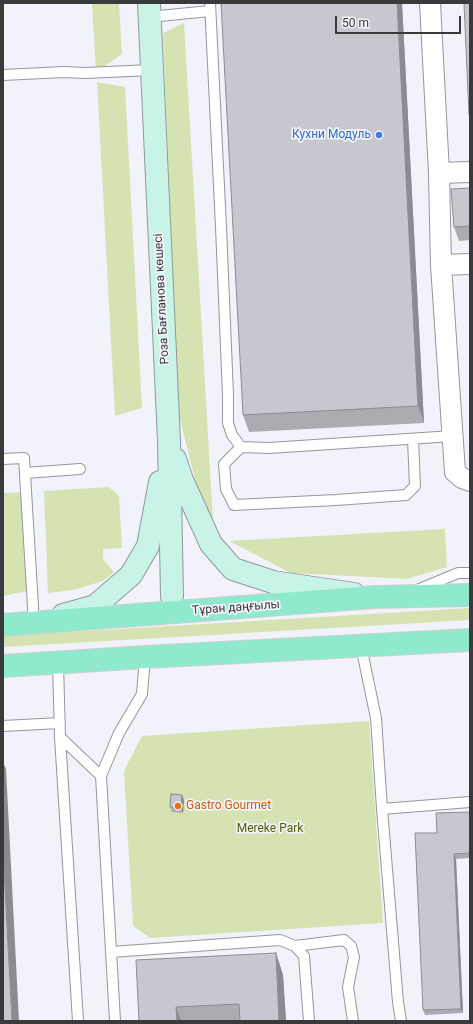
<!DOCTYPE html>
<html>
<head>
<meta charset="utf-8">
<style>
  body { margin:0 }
  #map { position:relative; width:473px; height:1024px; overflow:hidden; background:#f2f3fa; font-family:Roboto,sans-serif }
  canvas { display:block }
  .frame { position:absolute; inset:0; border:4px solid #393a3c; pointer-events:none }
  .scale { position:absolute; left:335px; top:16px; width:126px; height:18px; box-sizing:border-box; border:2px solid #393a3c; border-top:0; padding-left:5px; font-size:12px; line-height:14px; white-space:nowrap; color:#393a3c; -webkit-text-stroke:3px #f2f3fa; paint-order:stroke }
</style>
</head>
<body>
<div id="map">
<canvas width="473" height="1024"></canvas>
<div class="frame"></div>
<div class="scale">50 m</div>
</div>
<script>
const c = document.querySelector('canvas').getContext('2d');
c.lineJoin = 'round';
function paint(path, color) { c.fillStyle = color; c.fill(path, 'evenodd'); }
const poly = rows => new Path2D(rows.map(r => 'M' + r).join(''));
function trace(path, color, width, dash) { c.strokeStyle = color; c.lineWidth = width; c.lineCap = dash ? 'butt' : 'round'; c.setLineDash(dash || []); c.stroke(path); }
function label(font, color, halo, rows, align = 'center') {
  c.font = font + ' Roboto,sans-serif'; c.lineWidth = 3.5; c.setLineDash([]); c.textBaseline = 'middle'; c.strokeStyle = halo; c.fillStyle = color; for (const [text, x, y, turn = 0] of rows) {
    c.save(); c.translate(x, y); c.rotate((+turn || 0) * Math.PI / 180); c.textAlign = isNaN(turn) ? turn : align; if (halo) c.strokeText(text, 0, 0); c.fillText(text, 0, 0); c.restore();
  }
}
paint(poly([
  [92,3,119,3,122,54,96,72],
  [184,23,213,521,203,511,178,411,163,33],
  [97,82,125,87,142,408,115,416],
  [109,487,119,496,122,548,103,549,103,559,114,572,103,581,74,590,48,593,44,491],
  [26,492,32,590,3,596,3,493],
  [445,529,447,567,407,579,291,573,229,541],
  [470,608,470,620,3,647,3,636],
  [369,721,383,923,150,938,133,926,124,771,142,736]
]), '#d5e2b2');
const lane = poly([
  [210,3,221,227,228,395,228,423,232,435,241,447,269,448,453,436],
  [149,17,210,11],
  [3,75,64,72,85,73,152,70],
  [241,447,224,464,226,489,234,505,336,500,406,495,415,486,413,439],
  [3,459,24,458,34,623],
  [25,473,80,469],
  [417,590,458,573,470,573],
  [361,646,376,718,382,809,398,1002,401,1021],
  [58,663,60,737,78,1021],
  [3,726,60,723],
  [60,737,101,776],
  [382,809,470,802],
  [295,946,344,940,351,946,354,957,348,987,353,1021],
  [111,952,280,940,295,946,304,956,309,1021],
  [115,1021,101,776,119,733,142,694,145,657]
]);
const street = poly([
  [430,3,439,173,441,265,455,472,462,478,470,481],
  [439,173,470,172],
  [441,265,470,264]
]);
const secondary = poly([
  [149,3,169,441,172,596],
  [175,459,182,480,211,544,233,569,273,582,354,594],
  [63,615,95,606,131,575,148,546,160,482]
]);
const primary = poly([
  [3,625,375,597,470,595],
  [3,666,145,657,470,640]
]);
trace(lane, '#95969d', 12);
trace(street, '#95969d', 22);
trace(secondary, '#95969d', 24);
trace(primary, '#cfd0d0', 24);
trace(lane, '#fff', 10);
trace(street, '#fff', 20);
trace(secondary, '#c7f4e6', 22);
trace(primary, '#8fe9cd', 22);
paint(poly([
  [402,3,424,423,249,432,243,415],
  [470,188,470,240,459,241,454,227],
  [184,800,183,813,172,812,170,807],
  [470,812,470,858,456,859,463,1013,425,1015,423,1010,437,833],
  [276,953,283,975,286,1021,139,1021]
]), '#abacb2');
paint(poly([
  [397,3,402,3,424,423,418,406],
  [3,762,6,769,19,1021,12,1021,3,850],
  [182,795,184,800,183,813,181,808],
  [454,854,456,859,463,1013,461,1009],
  [276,953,283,975,286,1021,279,1021],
  [176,1007,181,1021,177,1021]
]), '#8b8c91');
const building = poly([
  [221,3,397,3,418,406,243,415,221,3],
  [464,3,470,3,470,115,469,115,464,3],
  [470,188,470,226,454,227,451,189,470,188],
  [171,794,182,795,181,808,170,807,171,794],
  [470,812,470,853,454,854,461,1009,423,1010,415,833,437,833,436,813,470,812],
  [3,850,12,1021,3,1021,3,850],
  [276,953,279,1021,240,1021,239,1004,176,1007,177,1021,139,1021,136,960,276,953]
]);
paint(building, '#c7c8cf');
trace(building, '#8b8c91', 1);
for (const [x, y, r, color] of [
  [379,135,4,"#3f7fe0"],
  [178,806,4,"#e8710a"]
]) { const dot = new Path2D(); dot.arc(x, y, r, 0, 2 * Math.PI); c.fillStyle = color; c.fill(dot); trace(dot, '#f2f3fa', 1.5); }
label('12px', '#366cbe', '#f2f3fa', [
  ["Кухни Модуль",371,135]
], 'right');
label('12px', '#393a3c', '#f2f3fa', [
  ["Роза Бағланова көшесі",162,299,-93],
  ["Тұран даңғылы",236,608,-4]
]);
label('12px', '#c56008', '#f2f3fa', [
  ["Gastro Gourmet",186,806]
], 'left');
label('12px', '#4e5e03', '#f2f3fa', [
  ["Mereke Park",270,829]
]);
</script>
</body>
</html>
